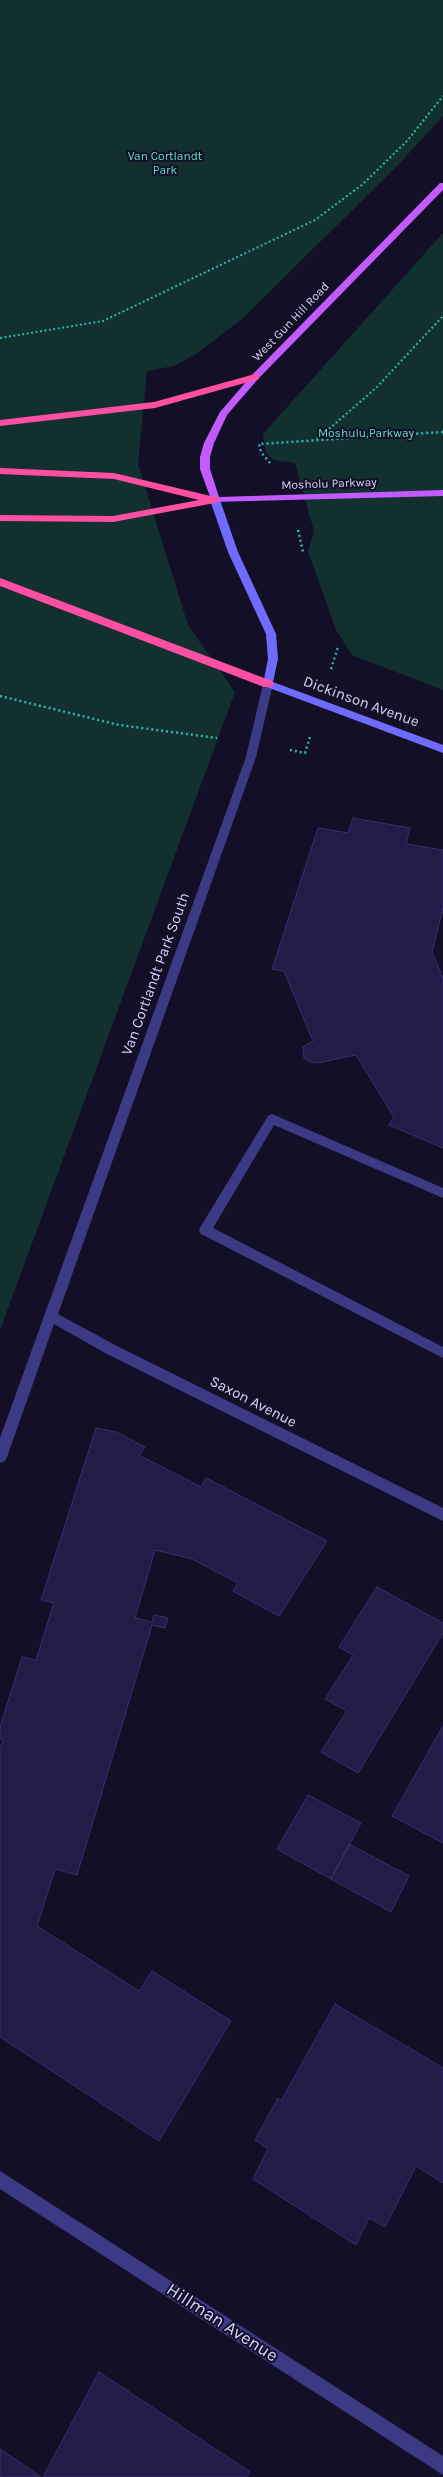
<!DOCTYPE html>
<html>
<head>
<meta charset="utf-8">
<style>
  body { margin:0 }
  canvas { display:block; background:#130f26 }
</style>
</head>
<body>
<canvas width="443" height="2477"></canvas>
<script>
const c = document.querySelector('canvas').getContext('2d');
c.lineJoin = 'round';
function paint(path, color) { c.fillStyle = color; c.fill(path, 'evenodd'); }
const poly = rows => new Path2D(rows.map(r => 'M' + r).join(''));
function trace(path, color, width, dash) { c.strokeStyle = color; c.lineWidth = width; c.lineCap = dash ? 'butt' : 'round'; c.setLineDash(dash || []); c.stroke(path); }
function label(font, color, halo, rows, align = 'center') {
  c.font = font + ' Karla,sans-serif'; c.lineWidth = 4; c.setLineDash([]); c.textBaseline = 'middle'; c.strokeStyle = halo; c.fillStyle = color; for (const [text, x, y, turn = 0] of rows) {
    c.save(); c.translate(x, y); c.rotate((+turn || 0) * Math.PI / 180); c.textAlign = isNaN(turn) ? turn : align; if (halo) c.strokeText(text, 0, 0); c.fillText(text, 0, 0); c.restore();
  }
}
paint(poly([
  [0,0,443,0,443,116,399,164,242,319,196,354,174,366,147,371,138,464,188,625,235,692,0,1330],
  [443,233,443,690,352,655,336,630,308,551,314,531,295,463,273,460,266,452,263,434]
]), '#12302f');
const building = poly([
  [353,818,410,828,406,844,443,850,443,908,432,952,443,978,443,1148,389,1125,394,1117,356,1055,318,1063,310,1062,304,1058,303,1047,313,1041,284,971,272,969,318,828,348,833,353,818],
  [96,1428,116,1432,145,1447,139,1455,201,1487,206,1478,327,1541,279,1616,233,1591,238,1583,192,1559,155,1550,135,1618,152,1622,154,1615,168,1618,165,1628,152,1625,77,1875,55,1869,37,1926,139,1991,152,1971,231,2021,159,2141,0,2037,0,1749,3,1740,0,1739,0,1727,22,1657,36,1660,54,1603,41,1600,96,1428],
  [377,1587,443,1623,443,1633,358,1773,321,1752,347,1711,325,1699,353,1655,339,1647,377,1587],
  [443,1726,443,1843,392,1816,443,1726],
  [308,1795,361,1823,331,1879,277,1849,308,1795],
  [349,1844,409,1876,391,1912,331,1879,349,1844],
  [335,2004,443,2068,443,2183,416,2166,385,2227,369,2218,356,2245,253,2179,268,2149,255,2140,278,2098,281,2101,335,2004],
  [99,2372,250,2472,247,2477,43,2477,99,2372],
  [0,2449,41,2477,0,2477,0,2449]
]);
paint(building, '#241b47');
trace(building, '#3b2d73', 1);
trace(poly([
  [0,338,103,321,315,220,363,184,407,141,443,96],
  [329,429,376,388,443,316]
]), '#2fb8b0', 2, [2, 2.5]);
trace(poly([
  [317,439,330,428],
  [270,463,261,452,259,444,443,432],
  [298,530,303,552],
  [331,669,338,647],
  [0,696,119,725,217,738],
  [290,750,305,753,310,737]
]), '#2fb8b0', 2.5, [2, 3]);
paint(poly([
  [272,1114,443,1188,443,1198,274,1125,213,1228,443,1347,443,1358,201,1234,199,1230,201,1226,268,1116,272,1114]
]), '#3d3a85');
paint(poly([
  [268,681,273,684,256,757,58,1314,115,1345,443,1508,443,1521,105,1353,54,1324,7,1457,5,1461,0,1463,0,1438,246,757,263,684,268,681],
  [0,2171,443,2456,443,2475,0,2189,0,2171]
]), '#3d3a85');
paint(poly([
  [215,497,220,500,238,552,276,634,278,659,273,682,443,745,443,753,264,686,263,684,268,659,266,634,228,552,210,500,215,497]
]), '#6f6bff');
paint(poly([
  [440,183,443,183,443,190,258,379,227,415,214,443,210,457,210,469,219,497,443,490,443,496,212,502,200,469,200,457,204,443,220,412,252,375,440,183]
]), '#c25bff');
paint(poly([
  [255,374,259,375,259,379,155,408,0,426,0,420,154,402,255,374],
  [0,468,114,473,219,498,221,500,215,503,113,522,0,521,0,515,113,516,199,500,114,479,0,474,0,468],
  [0,578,272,681,274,684,272,687,264,687,0,586,0,578]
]), '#ff4fa3');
label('12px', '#5fe0c0', '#130f26', [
  ["Van Cortlandt",165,157],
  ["Park",165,171],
  ["Moshulu Parkway",366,434]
]);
label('12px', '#d9d4ff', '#130f26', [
  ["West Gun Hill Road",291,322,-46],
  ["Mosholu Parkway",329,484,-2]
]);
label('15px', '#d9d4ff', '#130f26', [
  ["Dickinson Avenue",361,702,20],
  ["Van Cortlandt Park South",156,974,-70],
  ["Saxon Avenue",253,1402,27]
]);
label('18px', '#d9d4ff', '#130f26', [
  ["Hillman Avenue",222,2323,33]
]);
</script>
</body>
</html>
